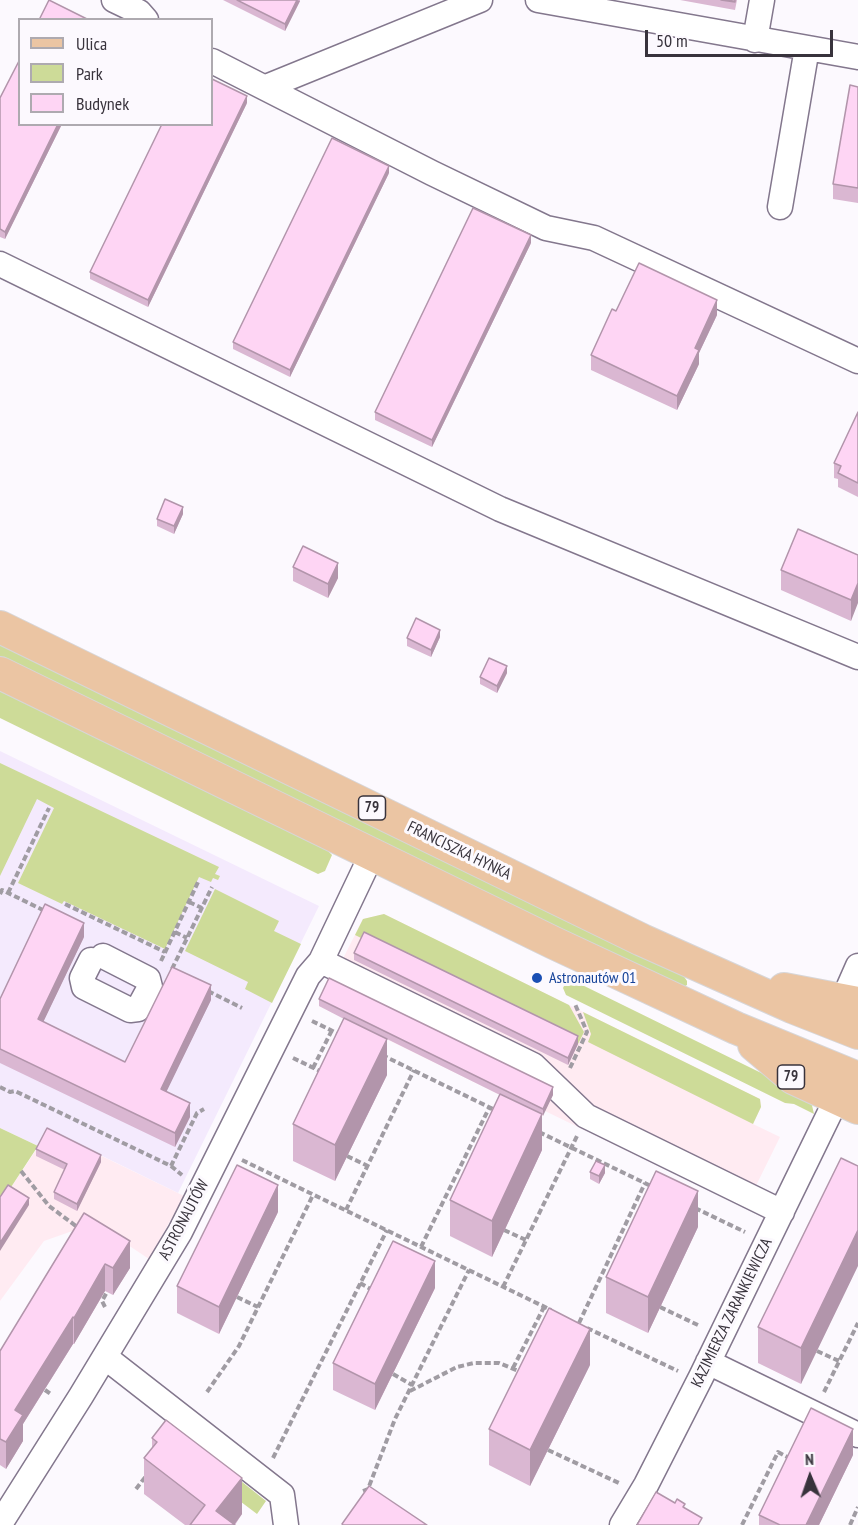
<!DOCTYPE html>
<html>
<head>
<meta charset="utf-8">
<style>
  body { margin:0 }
  #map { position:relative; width:858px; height:1525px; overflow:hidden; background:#fcf9fe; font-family:"PT Sans Narrow",sans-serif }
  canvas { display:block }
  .legend { position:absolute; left:18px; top:18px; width:195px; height:108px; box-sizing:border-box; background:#fcf9fe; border:2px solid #aeaab0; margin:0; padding:8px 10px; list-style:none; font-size:18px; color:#38333c }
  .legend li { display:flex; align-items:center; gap:12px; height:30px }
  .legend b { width:30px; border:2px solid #aeaab0 }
  .north { position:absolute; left:780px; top:1447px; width:60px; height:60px; -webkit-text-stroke:4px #fcf9fe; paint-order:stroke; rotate:358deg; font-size:16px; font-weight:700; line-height:24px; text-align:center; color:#38333c }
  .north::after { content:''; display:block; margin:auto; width:21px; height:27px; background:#38333c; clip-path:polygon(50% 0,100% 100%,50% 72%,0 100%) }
  .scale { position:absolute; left:645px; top:30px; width:188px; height:27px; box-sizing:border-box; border:3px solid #38333c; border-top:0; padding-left:8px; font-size:18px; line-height:21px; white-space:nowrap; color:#38333c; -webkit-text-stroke:4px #fcf9fe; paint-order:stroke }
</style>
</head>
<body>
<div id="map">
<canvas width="858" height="1525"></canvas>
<ul class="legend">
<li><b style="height:8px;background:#ebc5a3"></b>Ulica</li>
<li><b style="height:16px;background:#cddb98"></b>Park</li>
<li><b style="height:16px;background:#fed5f4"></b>Budynek</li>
</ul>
<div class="north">N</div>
<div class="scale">50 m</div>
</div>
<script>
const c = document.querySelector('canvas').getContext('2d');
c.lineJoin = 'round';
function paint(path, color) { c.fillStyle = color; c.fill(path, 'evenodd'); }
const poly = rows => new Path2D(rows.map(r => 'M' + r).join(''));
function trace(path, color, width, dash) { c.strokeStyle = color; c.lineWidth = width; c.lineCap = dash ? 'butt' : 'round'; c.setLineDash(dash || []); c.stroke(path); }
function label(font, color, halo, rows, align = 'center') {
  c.font = font + ' "PT Sans Narrow",sans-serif'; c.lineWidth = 6; c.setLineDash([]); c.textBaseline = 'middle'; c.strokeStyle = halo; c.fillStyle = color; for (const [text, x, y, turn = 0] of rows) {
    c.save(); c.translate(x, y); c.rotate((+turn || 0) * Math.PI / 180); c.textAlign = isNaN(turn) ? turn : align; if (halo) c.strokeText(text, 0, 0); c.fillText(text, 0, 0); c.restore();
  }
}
paint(poly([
  [0,751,319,906,178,1193,47,1129,38,1146,0,1128]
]), '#f4eafd');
paint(poly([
  [384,914,760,1099,761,1107,753,1124,780,1137,745,1208,545,1111,543,1116,319,1006,363,919],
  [46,1129,184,1196,149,1259,95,1223,44,1241,0,1301,0,1204,38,1147]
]), '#ffebf2');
paint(poly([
  [0,642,683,975,687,981,687,985,682,988,0,656],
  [0,691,328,851,332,855,325,871,318,874,0,718],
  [0,763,219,867,215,874,220,876,218,880,213,878,211,882,199,877,165,949,64,901,62,904,18,883,54,808,37,799,0,876],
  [215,889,279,921,274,931,301,944,272,1003,245,989,248,982,185,951],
  [384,914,569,1005,584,1032,578,1044,355,935,363,919],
  [570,979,806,1095,811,1101,814,1114,794,1104,785,1103,566,995,563,988,567,980],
  [583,1012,760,1099,761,1107,753,1124,588,1042,591,1034],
  [0,1128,38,1146,0,1204],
  [222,1466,266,1501,257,1514,212,1480]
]), '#cddb98');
const minor = poly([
  [114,0,139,12,146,20],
  [538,0,858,57],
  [755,40,762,0],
  [212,61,432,173,546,228,594,238,858,361],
  [266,87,480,0],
  [780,207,807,48],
  [0,264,500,509,858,657],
  [91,960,82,978,84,987,130,1010,138,1009,150,987,148,979,103,956],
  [321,961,533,1065,586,1116,782,1212],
  [843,1000,858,966],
  [105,1357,282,1495,286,1525],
  [708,1362,858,1435],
  [0,1524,81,1396,180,1232,308,976,321,961,372,854],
  [622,1525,646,1485,701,1377,837,1098]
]);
const major = poly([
  [0,627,642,940,792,1007,858,1033],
  [0,673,554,943,736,1028,858,1078],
  [784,989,858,1003],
  [754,1045,793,1078,858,1108]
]);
trace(minor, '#83778d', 27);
trace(major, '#d7d6d8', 34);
trace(poly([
  [8,893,49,808],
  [0,894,2,890,47,912],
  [189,902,202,908],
  [65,904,165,952],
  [175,932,187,938],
  [161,961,199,880],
  [172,969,212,887],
  [208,991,242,1008],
  [312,1021,341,1035],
  [382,1055,497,1111],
  [293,1058,322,1072],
  [313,1068,332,1030],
  [570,1068,587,1032,575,1004],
  [0,1087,10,1092,15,1091,171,1166,197,1113,204,1109],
  [539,1132,653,1187],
  [347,1156,368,1166],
  [242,1160,551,1310],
  [171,1166,182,1175],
  [21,1171,49,1206,80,1229],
  [695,1208,745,1232],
  [346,1210,414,1070],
  [504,1230,526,1240],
  [421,1247,489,1108],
  [360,1283,374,1291],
  [503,1287,577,1136],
  [237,1297,258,1307],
  [105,1307,102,1301,107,1292],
  [660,1307,700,1326],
  [579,1323,645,1183],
  [587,1328,678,1371],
  [817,1351,839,1361],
  [513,1368,544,1307],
  [393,1374,412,1385],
  [45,1390,52,1395],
  [410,1391,457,1367,474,1363,499,1363,521,1372],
  [207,1392,239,1346,313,1195],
  [824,1392,858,1323],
  [548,1450,621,1484],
  [273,1458,387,1230],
  [136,1489,146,1476],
  [363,1491,368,1489,395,1419,469,1270],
  [742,1525,778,1452,791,1459],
  [850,1525,858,1507]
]), '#a09ca3', 4, [6, 3]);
trace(minor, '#fff', 24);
trace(major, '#ebc5a3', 32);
paint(poly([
  [223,0,300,0,300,1,285,31],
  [680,0,737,0,735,10],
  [858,87,858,203,833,199,833,184],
  [0,98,20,124,62,124,5,239,0,237],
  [247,103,148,307,90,279,90,272],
  [389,173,290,377,233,349,233,342],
  [531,243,432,447,375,420,375,412],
  [616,311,717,315,699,353,699,364,677,410,591,370,591,355],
  [858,412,858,497,838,487,838,479,834,478,834,463],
  [183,514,174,534,157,526,157,519],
  [858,555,851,621,781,590,781,570],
  [293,567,338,578,328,598,293,581],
  [440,637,431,657,407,646,407,638],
  [507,673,497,693,480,684,480,677],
  [84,937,43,1022,125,1062,211,1000,166,1091,190,1117,175,1147,0,1063,0,999],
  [354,953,578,1044,568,1065,354,960],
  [319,999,553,1095,542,1116,542,1150,492,1257,450,1236,450,1200,500,1095,387,1039,387,1075,335,1181,293,1161,293,1124,344,1019,319,1006],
  [36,1149,101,1162,77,1211,54,1199,54,1192,65,1170,36,1156],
  [858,1166,801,1384,758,1363,758,1327],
  [590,1172,605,1173,599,1184,590,1179],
  [278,1212,219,1334,177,1313,177,1286],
  [84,1213,130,1268,113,1295,105,1291,74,1344,73,1344,23,1424,23,1441,6,1469,0,1465,0,1351],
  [698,1227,648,1333,606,1313,606,1277],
  [435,1288,375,1410,333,1390,333,1363],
  [590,1365,530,1486,489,1465,489,1429],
  [152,1438,242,1514,235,1525,185,1525,144,1494,144,1458,152,1448],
  [853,1455,819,1525,759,1525,759,1515]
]), '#dab7d2');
paint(poly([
  [297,0,300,1,285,31,285,24],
  [247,96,247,103,148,307,148,300],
  [58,124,62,124,5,239,5,232],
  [389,166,389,173,290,377,290,370],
  [531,235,531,243,432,447,432,440],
  [717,300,717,315,699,353,699,364,677,410,677,396,695,348],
  [183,507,183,514,174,534,174,526],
  [338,563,338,578,328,598,328,584],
  [858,583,858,603,851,621,851,600],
  [440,630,440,637,431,657,431,650],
  [507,666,507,673,497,693,497,686],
  [84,923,84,937,38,1033,38,1019],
  [211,985,211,1000,161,1103,161,1089],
  [578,1036,578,1044,568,1065,568,1058],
  [387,1039,387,1075,335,1181,335,1145],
  [553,1087,553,1095,543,1116,543,1109],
  [190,1103,190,1117,175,1147,175,1133],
  [542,1114,542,1150,492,1257,492,1221],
  [101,1155,101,1162,77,1211,77,1204],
  [605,1165,605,1173,599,1184,599,1176],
  [278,1185,278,1212,219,1334,219,1307],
  [698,1191,698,1227,648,1333,648,1297],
  [29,1198,29,1205,0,1251,0,1243],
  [858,1230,858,1266,801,1384,801,1348],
  [130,1241,130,1268,113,1295,113,1268],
  [435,1261,435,1288,375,1410,375,1384],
  [105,1264,105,1291,74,1344,74,1318],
  [73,1317,73,1344,23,1424,23,1441,6,1469,6,1442,15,1410],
  [590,1329,590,1365,530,1486,530,1450],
  [853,1429,853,1455,819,1525,806,1525],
  [242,1478,242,1514,234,1525,216,1511]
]), '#b295ab');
const building = poly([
  [49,0,89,20,39,20,49,0],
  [237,0,297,0,285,24,237,0],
  [721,0,735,0,735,2,721,0],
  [20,59,20,124,58,124,5,232,0,229,0,98,20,59],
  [212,79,247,96,148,300,90,272,162,124,212,124,212,79],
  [850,85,858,87,858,188,833,184,850,85],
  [332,138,389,166,290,370,233,342,332,138],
  [473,208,531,235,432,440,375,412,473,208],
  [639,263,717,300,695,348,699,350,677,396,591,355,612,309,616,311,639,263],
  [858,412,858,483,838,473,841,466,834,463,858,412],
  [165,499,183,507,174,526,157,519,165,499],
  [798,529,858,555,858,583,851,600,781,570,798,529],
  [303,546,338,563,328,584,293,567,303,546],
  [416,618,440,630,431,650,407,638,416,618],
  [489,658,507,666,497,686,480,677,489,658],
  [45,904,84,923,38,1019,125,1062,172,967,211,985,161,1089,190,1103,175,1133,0,1049,0,999,45,904],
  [364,932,578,1036,568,1058,354,953,364,932],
  [329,978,553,1087,543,1109,319,999,329,978],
  [344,1018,387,1039,335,1145,293,1124,344,1018],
  [500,1094,542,1114,492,1221,450,1200,500,1094],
  [47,1128,101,1155,77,1204,54,1192,67,1164,36,1149,47,1128],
  [841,1158,858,1166,858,1230,801,1348,758,1327,841,1158],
  [596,1161,605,1165,599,1176,590,1172,596,1161],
  [237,1165,278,1185,219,1307,177,1286,237,1165],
  [656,1171,698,1191,648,1297,606,1277,656,1171],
  [8,1185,29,1198,0,1243,0,1197,8,1185],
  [84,1213,130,1241,113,1268,105,1264,74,1318,73,1317,15,1410,23,1415,6,1442,0,1439,0,1351,84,1213],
  [393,1241,435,1261,375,1384,333,1363,393,1241],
  [549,1308,590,1329,530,1450,489,1429,549,1308],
  [811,1408,853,1429,806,1525,780,1525,759,1515,811,1408],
  [166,1420,242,1478,216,1511,235,1525,190,1525,205,1505,144,1458,157,1442,152,1438,166,1420],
  [369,1486,427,1525,343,1525,342,1524,369,1486],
  [656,1492,675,1503,677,1499,685,1504,683,1507,702,1518,698,1525,637,1525,656,1492]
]);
paint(building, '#fed5f4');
trace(building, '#b295ab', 1.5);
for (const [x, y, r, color] of [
  [537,978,6,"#1a4fb4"]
]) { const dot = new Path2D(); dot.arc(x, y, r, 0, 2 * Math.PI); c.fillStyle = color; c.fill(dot); trace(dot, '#fcf9fe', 2); }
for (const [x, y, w] of [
  [372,808,27],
  [791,1077,27]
]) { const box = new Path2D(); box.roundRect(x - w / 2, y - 12, w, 24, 4.5); c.fillStyle = '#fcf9fe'; c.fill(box); trace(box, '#38333c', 1.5); }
label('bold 15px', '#38333c', null, [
  ["79",372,808],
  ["79",791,1077]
]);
label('16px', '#38333c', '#fcf9fe', [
  ["FRANCISZKA HYNKA",459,851,26],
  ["ASTRONAUTÓW",184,1220,-62],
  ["KAZIMIERZA ZARANKIEWICZA",732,1313,-64]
]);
label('16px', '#164399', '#fcf9fe', [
  ["Astronautów 01",549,978]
], 'left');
</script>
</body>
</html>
